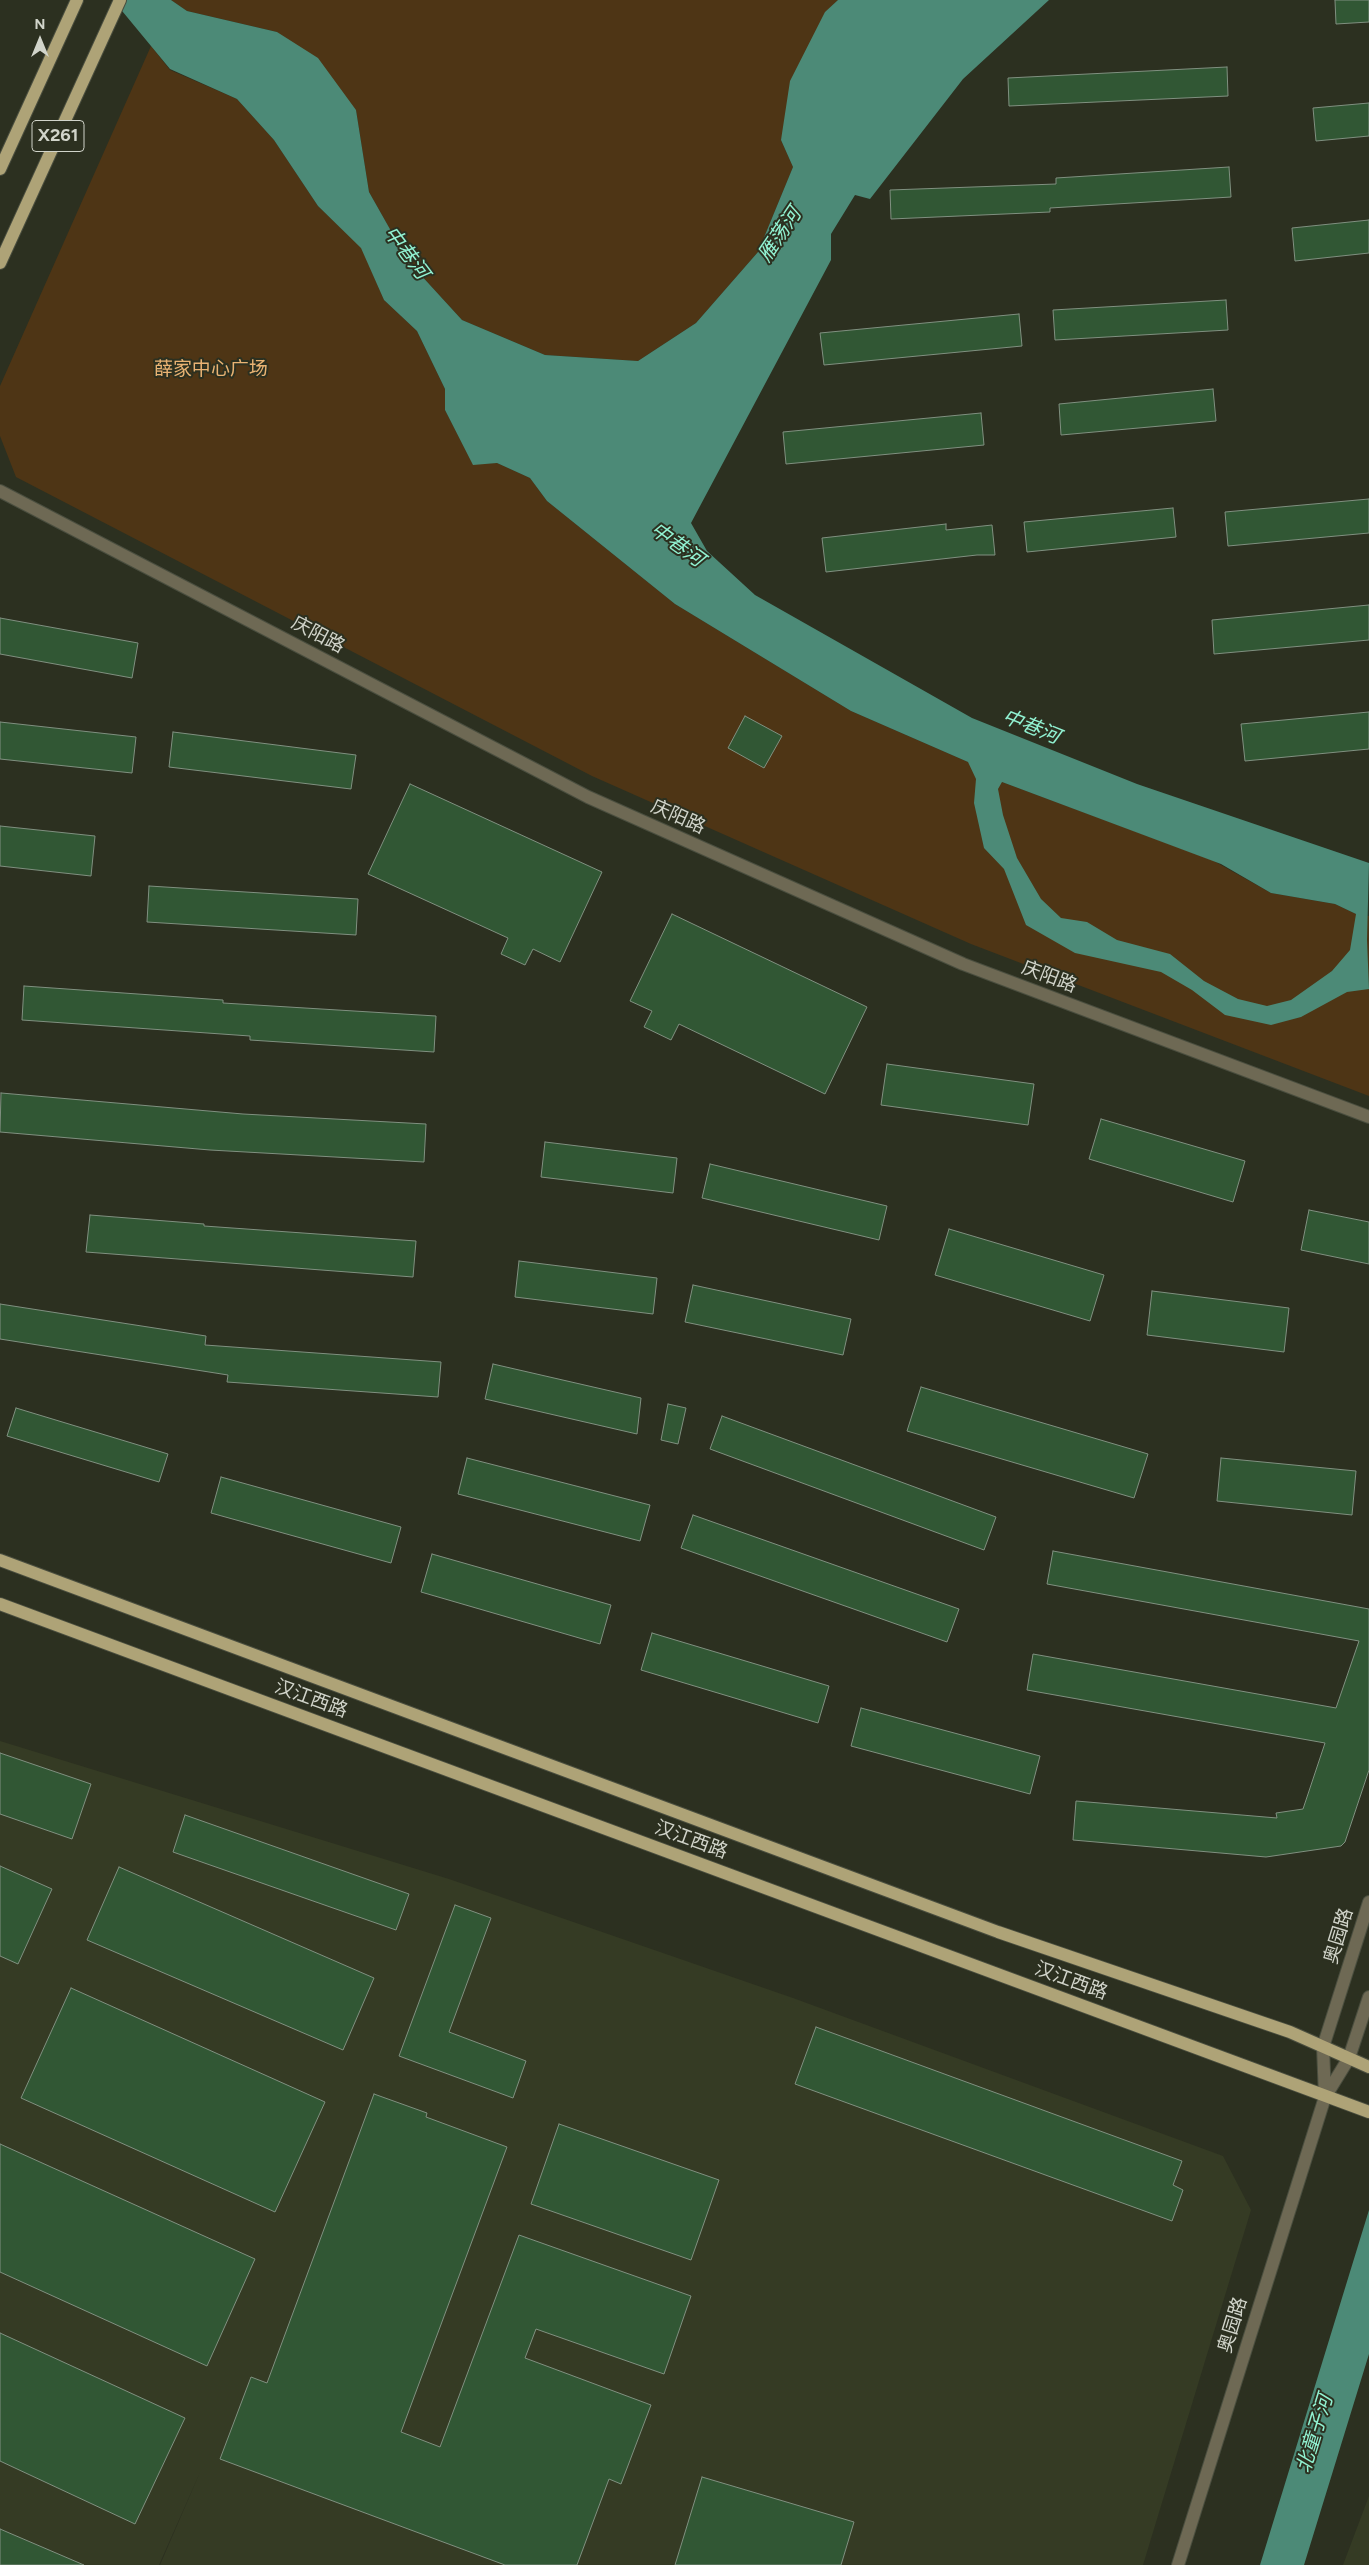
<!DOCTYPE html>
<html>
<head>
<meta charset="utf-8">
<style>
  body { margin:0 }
  #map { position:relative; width:1369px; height:2565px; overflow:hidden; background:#2c3020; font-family:Figtree,sans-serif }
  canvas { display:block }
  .north { position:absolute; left:15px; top:15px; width:50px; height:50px; -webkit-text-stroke:4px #2c3020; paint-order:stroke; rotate:0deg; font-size:14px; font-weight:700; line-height:20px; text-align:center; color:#d1d4ca }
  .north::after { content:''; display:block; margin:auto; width:18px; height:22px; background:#d1d4ca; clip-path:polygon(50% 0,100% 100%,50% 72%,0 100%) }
</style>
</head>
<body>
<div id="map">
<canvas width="1369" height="2565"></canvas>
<div class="north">N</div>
</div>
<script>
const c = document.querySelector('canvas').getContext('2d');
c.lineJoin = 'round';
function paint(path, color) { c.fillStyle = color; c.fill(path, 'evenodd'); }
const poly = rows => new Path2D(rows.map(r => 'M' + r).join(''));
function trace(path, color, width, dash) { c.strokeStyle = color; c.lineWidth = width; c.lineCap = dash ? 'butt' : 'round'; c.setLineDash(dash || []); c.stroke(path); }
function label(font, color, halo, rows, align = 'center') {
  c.font = font + ' Figtree,"Noto Sans SC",sans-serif'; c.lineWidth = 4; c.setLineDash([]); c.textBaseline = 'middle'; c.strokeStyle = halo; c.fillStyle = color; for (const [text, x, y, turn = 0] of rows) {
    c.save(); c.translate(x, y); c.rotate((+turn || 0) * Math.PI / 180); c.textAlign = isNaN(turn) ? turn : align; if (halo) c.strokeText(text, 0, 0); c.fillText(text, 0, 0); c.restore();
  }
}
paint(poly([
  [0,1741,449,1879,793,1998,1223,2156,1251,2210,1143,2565,160,2565,201,2470,159,2565,0,2565],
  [1369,2496,1369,2565,1343,2565]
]), '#353b24');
paint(poly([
  [171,0,838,0,825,13,781,140,793,167,758,252,696,323,638,361,545,355,462,320,408,261,369,192,356,110,277,32,187,11],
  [151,46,170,70,237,99,274,140,318,206,362,248,384,300,417,331,445,389,445,410,473,464,497,463,530,478,547,501,675,604,851,711,968,762,1002,782,1212,860,1271,893,1335,904,1356,914,1369,916,1369,1096,971,944,592,776,16,477,0,436,0,386]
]), '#4e3515');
paint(poly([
  [113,0,171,0,187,11,277,32,318,58,356,110,369,192,408,261,462,320,545,355,638,361,696,323,758,252,793,167,781,140,790,81,825,12,838,0,1049,0,963,79,870,199,855,195,831,234,831,260,691,523,707,551,755,595,972,718,1137,784,1369,863,1367,940,1369,989,1347,992,1301,1017,1271,1025,1225,1015,1192,990,1161,972,1075,953,1026,925,1004,869,984,848,974,803,976,779,968,762,851,711,675,604,547,501,530,478,497,463,473,465,445,410,445,389,417,331,384,300,361,248,318,206,274,140,237,99,170,69],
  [1002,782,1221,864,1271,893,1335,904,1356,914,1350,950,1332,971,1291,1000,1267,1006,1238,999,1204,981,1170,954,1117,940,1087,922,1061,918,1041,899,1017,858,1003,815,998,789],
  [1369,2210,1369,2354,1304,2565,1260,2565]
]), '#4c8a77');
const building = poly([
  [1335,0,1369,0,1369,22,1336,24,1335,0],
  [1227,67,1228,96,1009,106,1008,78,1227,67],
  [1369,103,1369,136,1316,141,1313,108,1369,103],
  [1229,167,1231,197,1050,208,1050,212,891,219,890,190,1056,184,1056,178,1229,167],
  [1369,220,1369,253,1295,261,1292,228,1369,220],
  [1226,300,1228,330,1055,340,1053,310,1226,300],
  [1019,314,1022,346,824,365,820,333,1019,314],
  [1213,389,1216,421,1061,435,1059,404,1213,389],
  [981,413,984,445,786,464,783,432,981,413],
  [1369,499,1369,533,1228,546,1225,512,1369,499],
  [1173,508,1176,537,1027,552,1024,522,1173,508],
  [946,524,946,530,992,525,995,555,977,555,826,572,822,538,946,524],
  [1369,605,1369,640,1214,654,1212,620,1369,605],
  [0,618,138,643,132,678,0,654,0,618],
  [1369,712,1369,749,1245,761,1241,724,1369,712],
  [745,716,782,736,764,768,728,748,745,716],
  [0,722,136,737,132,773,0,759,0,722],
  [173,732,356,755,351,789,169,767,173,732],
  [410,784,602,872,560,962,533,949,525,965,501,954,508,938,368,874,410,784],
  [0,826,95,836,91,876,0,866,0,826],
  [149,886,358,899,356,935,147,922,149,886],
  [672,914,867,1007,825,1094,679,1024,671,1040,644,1027,652,1011,630,1001,672,914],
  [24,986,223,1000,223,1003,436,1016,434,1052,250,1040,250,1036,22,1020,24,986],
  [887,1064,1034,1084,1028,1125,881,1105,887,1064],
  [1,1093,243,1114,426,1124,424,1162,210,1150,0,1132,1,1093],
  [1101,1119,1245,1161,1233,1202,1089,1159,1101,1119],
  [545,1142,677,1158,673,1193,541,1177,545,1142],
  [710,1164,887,1206,879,1240,702,1198,710,1164],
  [1309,1210,1369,1222,1369,1264,1301,1250,1309,1210],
  [90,1215,204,1224,204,1226,416,1241,413,1277,86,1252,90,1215],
  [949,1229,1104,1275,1090,1321,935,1275,949,1229],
  [519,1261,657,1278,653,1314,515,1297,519,1261],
  [693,1285,851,1319,843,1355,685,1322,693,1285],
  [1152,1291,1289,1308,1284,1352,1147,1335,1152,1291],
  [0,1304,206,1336,205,1345,441,1362,438,1397,227,1382,228,1375,0,1339,0,1304],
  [493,1364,641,1398,637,1434,485,1399,493,1364],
  [921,1387,1148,1454,1134,1498,907,1431,921,1387],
  [668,1404,686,1408,678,1444,661,1440,668,1404],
  [16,1408,168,1454,159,1482,7,1436,16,1408],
  [722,1416,996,1517,984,1550,710,1449,722,1416],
  [467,1458,650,1505,640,1541,458,1494,467,1458],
  [1221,1458,1356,1471,1352,1515,1217,1501,1221,1458],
  [221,1477,401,1527,391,1563,211,1513,221,1477],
  [693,1515,959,1609,947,1642,681,1548,693,1515],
  [1053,1551,1369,1609,1369,1770,1345,1842,1341,1846,1266,1857,1073,1840,1076,1801,1277,1818,1276,1813,1303,1809,1325,1743,1027,1690,1033,1654,1336,1708,1359,1641,1047,1584,1053,1551],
  [432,1554,611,1605,600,1644,421,1592,432,1554],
  [652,1633,829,1686,818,1723,641,1670,652,1633],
  [861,1708,1040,1756,1030,1794,851,1746,861,1708],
  [0,1753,91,1784,72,1839,0,1814,0,1753],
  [185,1815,409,1894,396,1930,173,1852,185,1815],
  [0,1866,52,1889,18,1964,0,1956,0,1866],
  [119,1867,374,1978,343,2050,87,1940,119,1867],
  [455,1905,491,1918,449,2032,526,2061,513,2098,399,2056,455,1905],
  [71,1988,325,2102,275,2212,21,2098,71,1988],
  [816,2027,1182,2161,1173,2185,1183,2190,1172,2221,795,2084,816,2027],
  [374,2094,427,2113,426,2117,507,2147,401,2432,440,2447,519,2235,691,2296,664,2374,536,2329,525,2358,651,2405,621,2484,609,2479,577,2565,505,2565,220,2459,251,2377,267,2383,374,2094],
  [559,2124,719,2180,691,2260,531,2204,559,2124],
  [0,2144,255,2259,207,2366,0,2272,0,2144],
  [0,2333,185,2418,135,2524,0,2461,0,2333],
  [702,2477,854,2522,841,2565,675,2565,702,2477],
  [0,2529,84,2565,0,2565,0,2529]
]);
paint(building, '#315734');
trace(building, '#809080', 1);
const minor = poly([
  [0,491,588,797,963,964,1369,1117],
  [1325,2097,1323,2047,1369,1902],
  [1178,2565,1325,2097,1349,2058,1369,1997]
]);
const major = poly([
  [0,169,77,0],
  [0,263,120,0],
  [0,1560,998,1932,1290,2032,1369,2067],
  [0,1604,1369,2112]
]);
trace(minor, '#4a4e3f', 14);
trace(major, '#4a4e3f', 14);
trace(minor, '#6e6954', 12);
trace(major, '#aea377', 12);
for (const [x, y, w] of [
  [58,136,52]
]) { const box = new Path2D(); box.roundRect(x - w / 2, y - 15.5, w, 31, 4); c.fillStyle = '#2c3020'; c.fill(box); trace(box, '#d1d4ca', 1); }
label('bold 18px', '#d1d4ca', null, [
  ["X261",58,136]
]);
label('19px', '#e9b373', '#2c3020', [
  ["薛家中心广场",211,369]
]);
label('19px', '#d1d4ca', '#2c3020', [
  ["庆阳路",318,635,28],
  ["庆阳路",678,817,24],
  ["庆阳路",1049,977,21],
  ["汉江西路",311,1699,20],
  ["汉江西路",691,1840,20],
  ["奥园路",1339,1936,-73],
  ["汉江西路",1071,1981,20],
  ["奥园路",1233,2325,-73]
]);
label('italic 20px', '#92f3d3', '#2c3020', [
  ["雁荡河",780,235,-56],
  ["中巷河",406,253,53],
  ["中巷河",677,545,36],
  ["中巷河",1031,727,22],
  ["北童子河",1315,2434,-73]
]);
</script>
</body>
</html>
